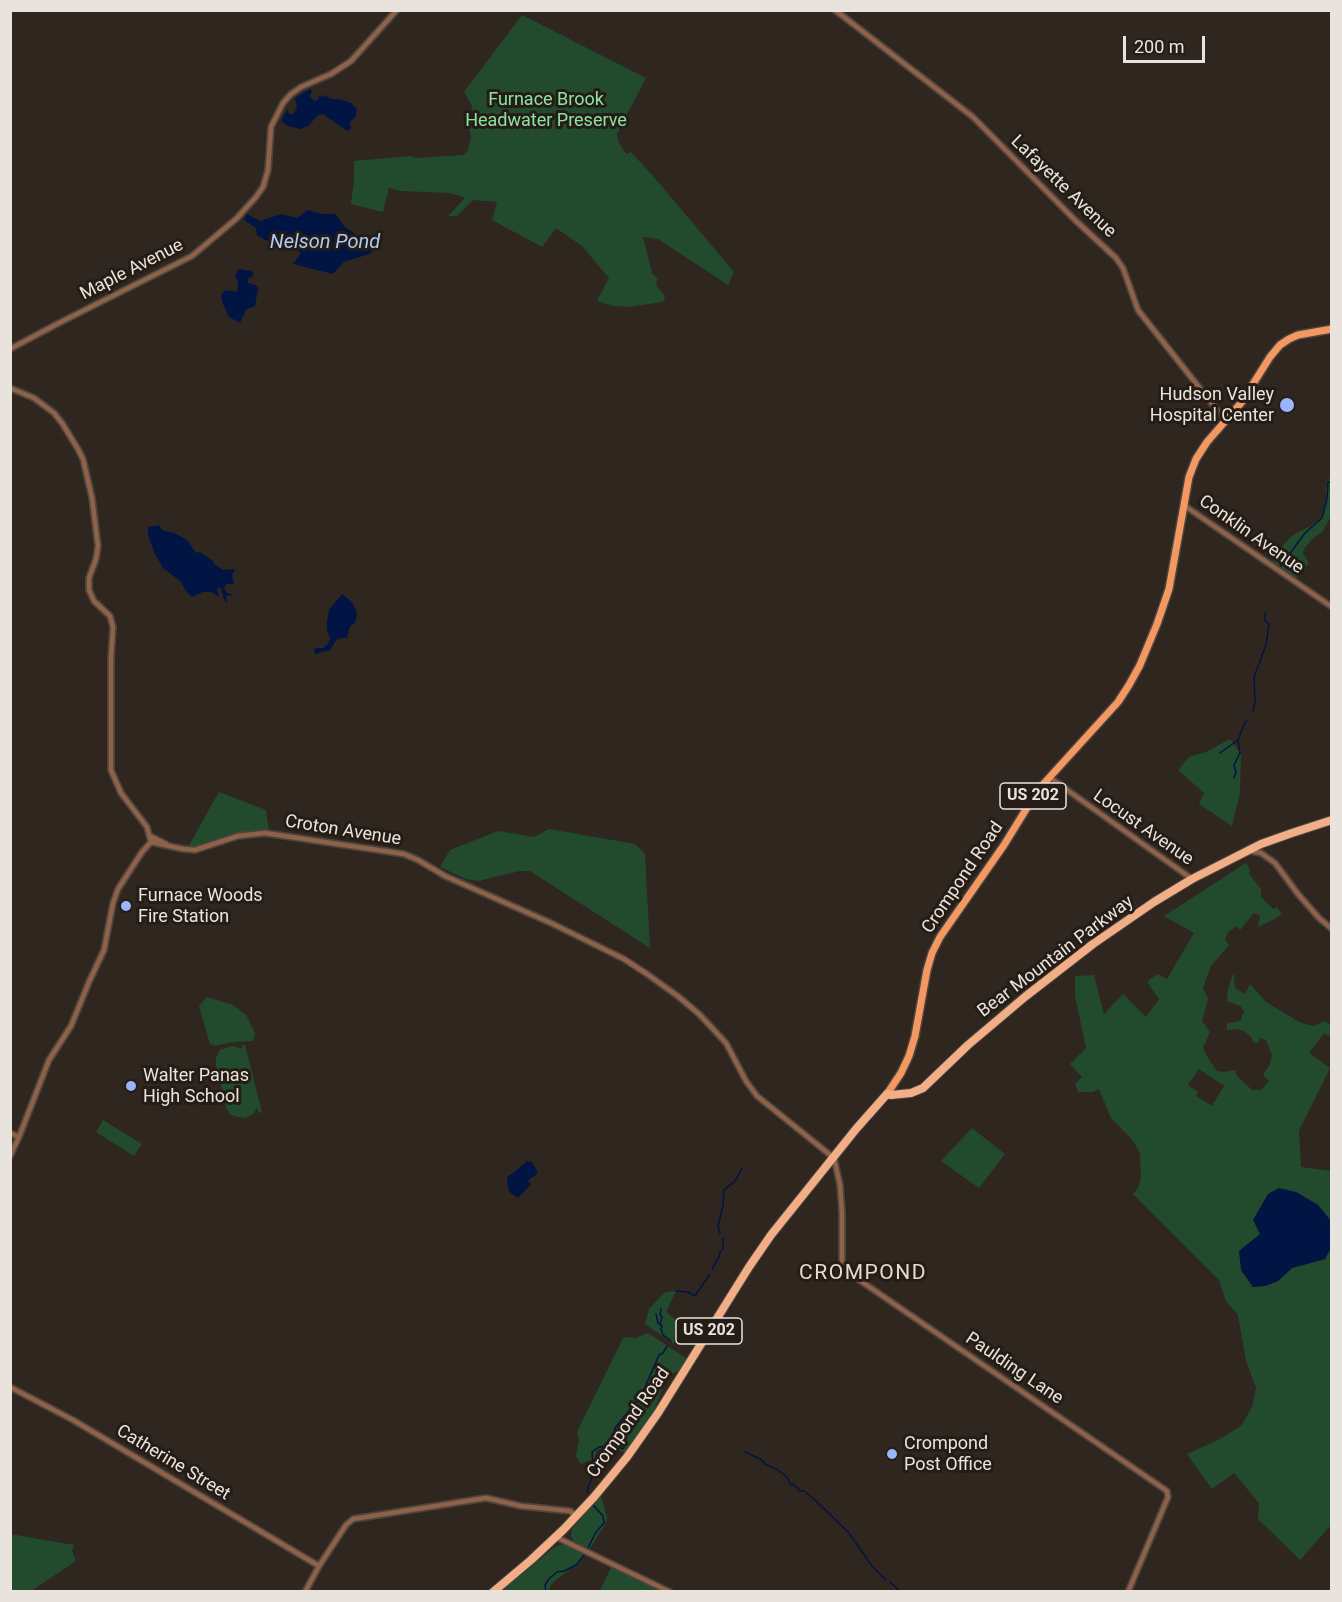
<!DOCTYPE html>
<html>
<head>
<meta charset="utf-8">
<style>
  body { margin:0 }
  #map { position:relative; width:1342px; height:1602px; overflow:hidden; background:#2f261f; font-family:Roboto,sans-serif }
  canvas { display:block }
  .frame { position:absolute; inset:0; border:12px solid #e9e3de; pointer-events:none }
  .scale { position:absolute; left:1123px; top:36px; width:82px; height:27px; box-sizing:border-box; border:3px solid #e9e3de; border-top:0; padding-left:8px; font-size:18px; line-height:21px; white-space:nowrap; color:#e9e3de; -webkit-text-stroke:4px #251d15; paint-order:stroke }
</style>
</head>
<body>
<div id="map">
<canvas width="1342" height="1602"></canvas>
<div class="frame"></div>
<div class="scale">200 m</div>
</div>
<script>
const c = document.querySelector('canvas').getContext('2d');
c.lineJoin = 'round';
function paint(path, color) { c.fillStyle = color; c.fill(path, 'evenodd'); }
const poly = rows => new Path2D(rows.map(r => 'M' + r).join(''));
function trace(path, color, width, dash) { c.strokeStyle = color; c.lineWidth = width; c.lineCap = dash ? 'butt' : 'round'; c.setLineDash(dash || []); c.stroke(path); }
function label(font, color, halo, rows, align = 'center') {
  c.font = font + ' Roboto,sans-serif'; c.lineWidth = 6; c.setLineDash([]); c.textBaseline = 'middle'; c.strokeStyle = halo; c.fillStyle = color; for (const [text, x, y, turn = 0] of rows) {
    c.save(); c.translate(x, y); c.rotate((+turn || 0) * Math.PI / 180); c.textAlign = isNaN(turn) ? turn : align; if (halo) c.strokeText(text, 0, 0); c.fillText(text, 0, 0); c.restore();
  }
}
paint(poly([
  [522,15,646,78,620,128,617,134,618,141,626,154,631,152,654,177,734,272,728,285,658,239,643,237,652,273,658,279,656,282,657,287,664,295,665,300,662,302,629,307,613,306,597,301,609,278,582,246,556,228,542,247,492,220,497,202,473,200,457,216,448,216,465,198,450,193,401,191,389,188,383,212,351,204,354,179,354,161,410,156,416,158,463,155,468,150,471,136,469,128,472,122,472,106,464,92],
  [1331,474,1331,516,1322,532,1312,539,1304,549,1303,553,1309,563,1296,578,1273,562,1275,554,1291,537,1298,532,1309,527,1321,518,1326,499,1326,488],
  [1230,739,1241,754,1240,792,1232,826,1199,804,1204,793,1178,770,1189,757,1206,752],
  [219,792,266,810,269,832,254,832,192,849,188,847],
  [549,829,635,844,645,854,650,948,530,871,520,871,478,881,466,879,440,867,450,850,498,831,534,837],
  [1246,863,1250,870,1249,874,1261,889,1261,897,1273,909,1277,907,1282,914,1273,920,1258,927,1260,916,1254,913,1240,930,1236,926,1228,932,1225,940,1229,945,1211,966,1203,988,1208,999,1202,1021,1210,1032,1203,1048,1208,1058,1217,1071,1224,1072,1235,1070,1237,1076,1252,1090,1261,1090,1269,1081,1263,1075,1270,1064,1272,1055,1266,1040,1260,1038,1258,1043,1253,1042,1251,1037,1245,1032,1238,1029,1227,1030,1227,1023,1240,1021,1244,1011,1240,1006,1227,1001,1228,989,1233,974,1234,975,1235,988,1245,994,1250,984,1266,1002,1301,1023,1314,1026,1325,1021,1331,1025,1331,1037,1324,1033,1309,1053,1330,1068,1299,1131,1301,1167,1331,1171,1331,1221,1318,1205,1296,1192,1260,1234,1241,1270,1253,1287,1265,1286,1278,1281,1292,1268,1325,1259,1331,1248,1331,1525,1300,1560,1258,1519,1259,1503,1234,1473,1212,1489,1187,1454,1218,1440,1241,1426,1252,1407,1256,1388,1246,1361,1238,1315,1226,1301,1219,1280,1133,1194,1138,1188,1141,1178,1140,1153,1133,1141,1111,1118,1099,1089,1093,1092,1078,1092,1075,1084,1082,1077,1070,1064,1086,1048,1075,996,1075,976,1094,975,1104,1014,1123,994,1146,1017,1159,999,1147,982,1150,979,1158,974,1167,979,1194,933,1164,916],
  [1199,1069,1224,1086,1212,1106,1196,1096,1198,1092,1188,1085],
  [207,997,233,1005,246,1015,255,1033,253,1041,233,1042,215,1046,210,1044,199,1006],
  [242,1045,245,1045,262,1112,259,1113,257,1108,253,1114,245,1118,237,1117,230,1114,226,1107,216,1065,216,1058,220,1050,233,1046,242,1049],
  [103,1120,142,1144,134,1156,96,1132],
  [972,1128,1005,1154,979,1188,941,1161],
  [676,1291,666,1312,681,1324,675,1331,674,1344,645,1324,649,1309,665,1292],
  [648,1333,687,1359,681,1370,668,1375,653,1413,626,1453,618,1450,606,1448,597,1450,594,1459,581,1464,576,1456,579,1440,577,1432,622,1340,624,1337,636,1338],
  [601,1495,607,1518,604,1526,589,1550,577,1544,571,1537,572,1529],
  [10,1534,74,1545,72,1551,76,1561,31,1591,11,1591],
  [559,1545,564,1545,586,1554,579,1563,557,1579,551,1585,549,1591,496,1592,525,1572,553,1548],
  [613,1564,659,1586,658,1591,599,1592]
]), '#224b2e');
paint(poly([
  [310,89,312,91,310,97,314,101,318,100,319,96,322,97,326,95,329,98,342,100,351,103,357,109,356,116,350,122,351,129,347,131,323,114,317,116,308,126,300,129,288,126,281,121,287,110,290,114,293,114,297,108,295,98],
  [308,210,321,214,335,214,345,227,366,241,372,253,344,262,333,274,293,264,301,253,296,248,285,243,265,240,257,235,256,228,244,220,247,214,260,221,281,214,297,218],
  [239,269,253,271,253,276,248,279,248,283,256,285,258,288,255,306,246,310,240,323,229,317,222,302,221,295,225,290,237,292,238,282,235,275],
  [159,525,162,530,174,533,187,540,196,553,200,552,203,554,213,561,214,564,223,570,235,569,232,576,234,584,227,584,224,587,226,592,233,596,226,595,227,604,224,600,221,588,217,588,219,597,211,592,203,592,192,597,186,591,180,581,163,568,154,552,148,535,148,527],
  [342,594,352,602,356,610,357,616,354,624,350,626,347,638,342,638,337,639,330,650,315,654,314,650,316,648,323,648,327,645,330,639,327,630,327,622,329,610],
  [527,1161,532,1162,537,1171,537,1174,530,1179,528,1182,531,1184,518,1198,509,1192,507,1179,508,1176,513,1173],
  [1279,1188,1296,1192,1318,1205,1331,1221,1331,1248,1325,1259,1292,1268,1278,1281,1265,1286,1253,1287,1241,1270,1239,1251,1260,1234,1253,1220,1268,1194]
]), '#001543');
trace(poly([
  [1280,567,1305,533,1322,518,1327,499,1328,483,1332,480],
  [1253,712,1255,701,1254,677,1266,645,1269,624,1265,621,1265,613],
  [1220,753,1238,740,1245,722,1248,720],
  [1234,778,1236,772,1234,765,1240,753,1238,741],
  [720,1234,718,1227,723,1205,724,1190,735,1181,742,1169],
  [712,1269,719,1257,720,1252,723,1249,723,1238],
  [676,1291,688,1292,695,1296,710,1274],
  [656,1314,658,1323,662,1326,661,1329,663,1335,671,1341],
  [660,1324,662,1317,660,1314,661,1309],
  [635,1405,637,1410,636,1414],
  [612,1444,623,1449,625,1444],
  [745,1452,762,1460,765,1464,778,1470,787,1477,791,1485,793,1484,800,1491,804,1491,816,1501,849,1533,872,1566,886,1580],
  [588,1493,587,1491,595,1469,593,1466,592,1452,599,1447,609,1446,611,1444,615,1428,641,1396,659,1355,663,1353,667,1346],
  [587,1550,596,1532,604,1523,603,1516,593,1505],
  [890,1582,901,1592],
  [546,1592,545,1585,549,1579,557,1572,564,1571,576,1565,585,1554]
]), '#001543', 1.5);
const tertiary = poly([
  [835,10,973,117,1075,220,1116,258,1123,268,1138,310,1217,410,1226,420],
  [10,349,57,324,192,256,236,219,256,197,263,187,268,170,271,127,283,103,291,94,301,87,331,74,351,61,397,10],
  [10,388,34,398,54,413,62,423,78,449,83,459,92,498,98,546,96,559,89,578,89,590,94,601,110,616,113,627,111,658,111,770,121,793,147,827,151,842],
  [1185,506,1332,607],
  [1049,777,1192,879],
  [150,836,166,844],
  [151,842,183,849,195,850,238,836,265,833,404,854,418,860,445,876,551,923,624,959,647,974,679,997,699,1014,726,1043,746,1081,757,1096,834,1158,840,1185,842,1212,842,1270,852,1275,1167,1491,1168,1497,1128,1592],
  [1251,851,1261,853,1275,863,1298,894,1319,918,1332,929],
  [10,1133,19,1137,49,1060,71,1026,89,982,104,950,113,903,118,889,142,852,151,842],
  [10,1156,19,1137],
  [10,1387,73,1420,319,1566],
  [556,1537,670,1592],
  [305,1592,319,1566,346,1525,353,1519,486,1498,521,1506,570,1511,577,1516]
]);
const primary = poly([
  [887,1094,901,1073,909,1056,915,1036,927,970,932,953,940,937,1004,845,1038,790,1118,702,1129,685,1140,665,1157,624,1169,589,1189,477,1196,459,1207,442,1241,403,1270,357,1280,345,1289,339,1298,335,1332,329]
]);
const trunk = poly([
  [493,1592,531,1560,564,1529,594,1497,627,1457,658,1413,749,1267,771,1235,856,1129,887,1094,891,1095,911,1093,923,1088,968,1045,1026,996,1093,944,1154,902,1192,879,1261,844,1292,833,1332,820]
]);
trace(tertiary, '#4d443e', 8);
trace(primary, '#4d443e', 10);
trace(trunk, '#4d443e', 10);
trace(tertiary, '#8e6148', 4.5);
trace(primary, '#f49862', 7);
trace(trunk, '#f2ae86', 8);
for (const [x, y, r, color] of [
  [1287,405,8,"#98b5fd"],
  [126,906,6,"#98b5fd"],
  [131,1086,6,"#98b5fd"],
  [892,1454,6,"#98b5fd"]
]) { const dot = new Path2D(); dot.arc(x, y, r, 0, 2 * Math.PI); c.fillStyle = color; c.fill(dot); trace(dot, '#251d15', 2); }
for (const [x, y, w] of [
  [1033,796,66],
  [709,1331,66]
]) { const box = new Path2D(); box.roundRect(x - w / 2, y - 13, w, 26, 4.5); c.fillStyle = '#251d15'; c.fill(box); trace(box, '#e9e3de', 1.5); }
label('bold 16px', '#e9e3de', null, [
  ["US 202",1033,796],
  ["US 202",709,1331]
]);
label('18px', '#89e2a1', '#251d15', [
  ["Furnace Brook",546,100],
  ["Headwater Preserve",546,121]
]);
label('18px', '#e9e3de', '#251d15', [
  ["Lafayette Avenue",1063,187,44],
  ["Maple Avenue",132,270,-27],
  ["Conklin Avenue",1251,535,35],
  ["Locust Avenue",1143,828,35],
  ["Croton Avenue",343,831,9],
  ["Crompond Road",963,878,-56],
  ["Bear Mountain Parkway",1056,957,-37],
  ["Paulding Lane",1014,1369,34],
  ["Crompond Road",629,1423,-55],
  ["Catherine Street",173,1463,31]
]);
label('18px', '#e9e3de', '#251d15', [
  ["Hudson Valley",1274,395,"right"],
  ["Hospital Center",1274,416,"right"],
  ["Furnace Woods",138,896],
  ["Fire Station",138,917],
  ["Walter Panas",143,1076],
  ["High School",143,1097],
  ["Crompond",904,1444],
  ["Post Office",904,1465]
], 'left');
label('italic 20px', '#abcaf9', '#251d15', [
  ["Nelson Pond",325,243]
]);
c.letterSpacing = '1.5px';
label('21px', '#e5dad0', '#251d15', [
  ["CROMPOND",863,1274]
]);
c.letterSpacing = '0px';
</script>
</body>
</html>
